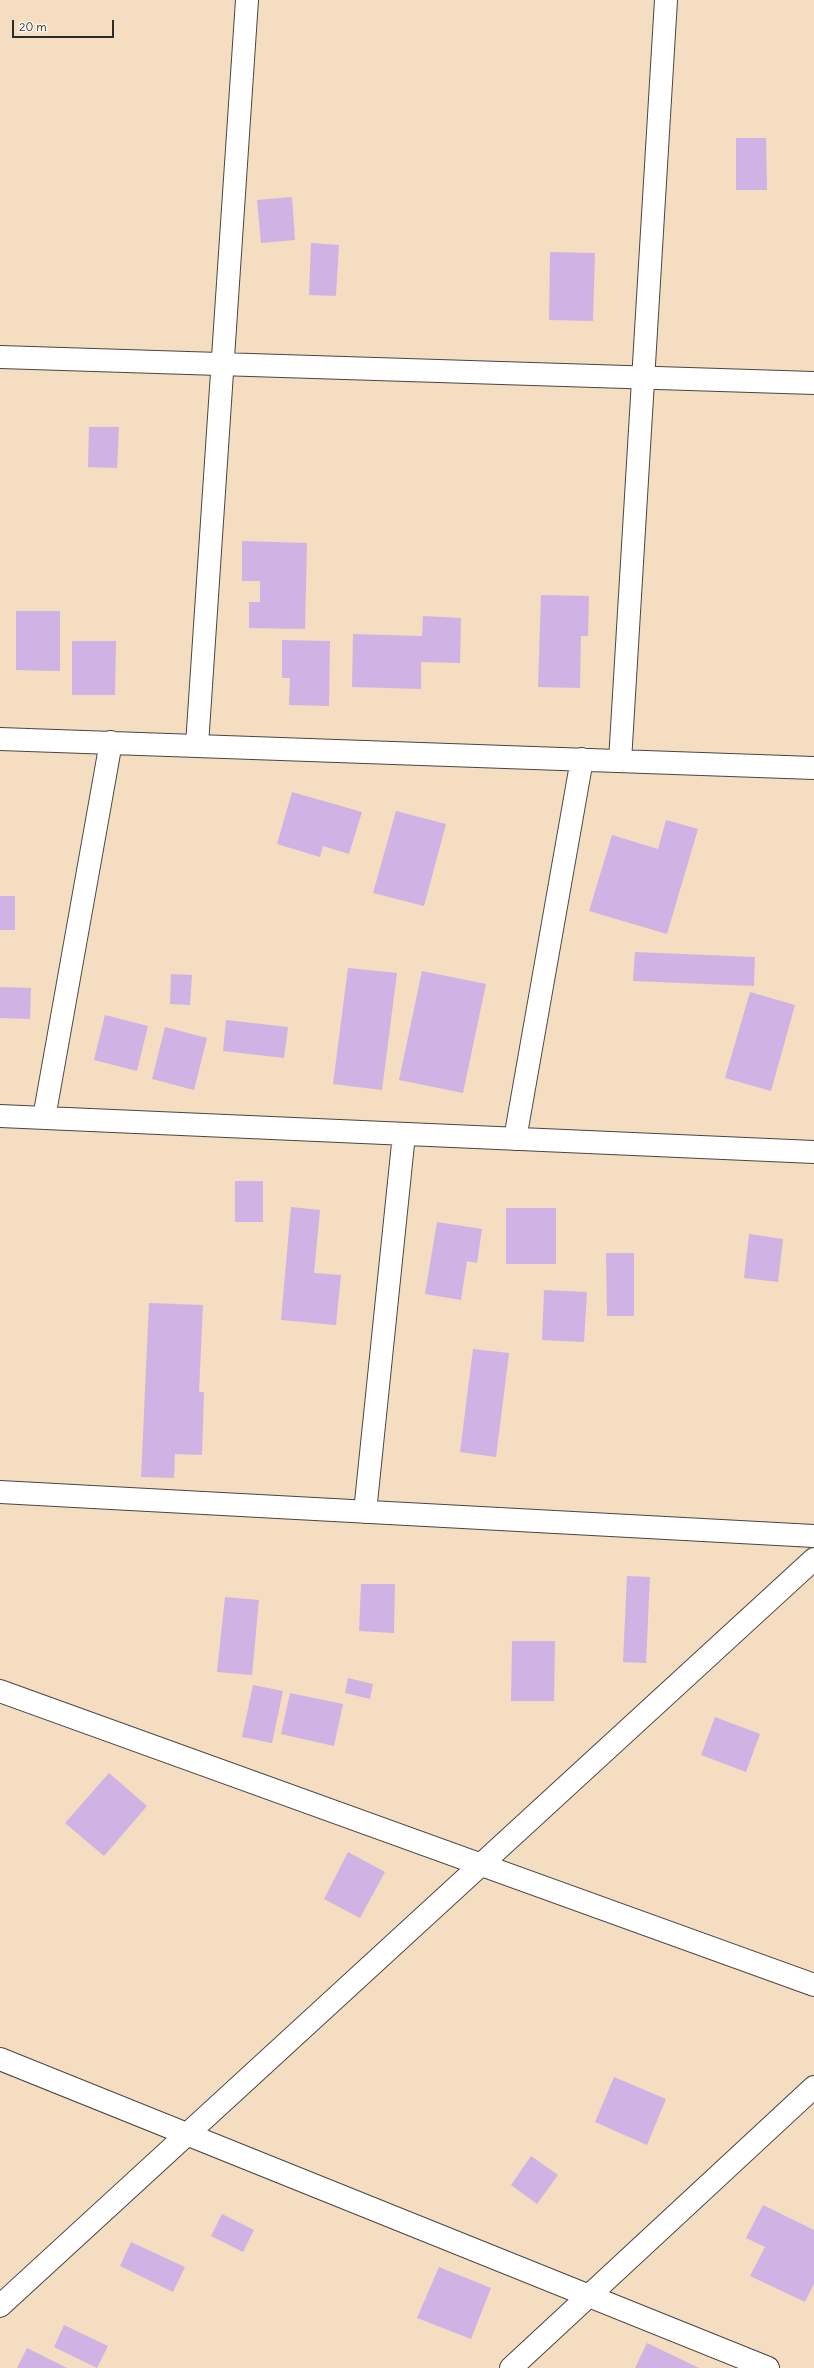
<!DOCTYPE html>
<html>
<head>
<meta charset="utf-8">
<style>
  body { margin:0 }
  #map { position:relative; width:814px; height:2368px; overflow:hidden; background:#f4ddc0; font-family:Delius,sans-serif }
  canvas { display:block }
  .scale { position:absolute; left:12px; top:20px; width:102px; height:18px; box-sizing:border-box; border:2px solid #2b2b2b; border-top:0; padding-left:5px; font-size:12px; line-height:14px; white-space:nowrap; color:#2b2b2b; -webkit-text-stroke:3px #fbf7ec; paint-order:stroke }
</style>
</head>
<body>
<div id="map">
<canvas width="814" height="2368"></canvas>
<div class="scale">20 m</div>
</div>
<script>
const c = document.querySelector('canvas').getContext('2d');
c.lineJoin = 'round';
function paint(path, color) { c.fillStyle = color; c.fill(path, 'evenodd'); }
const poly = rows => new Path2D(rows.map(r => 'M' + r).join(''));
function trace(path, color, width, dash) { c.strokeStyle = color; c.lineWidth = width; c.lineCap = dash ? 'butt' : 'round'; c.setLineDash(dash || []); c.stroke(path); }
paint(poly([
  [736,138,766,138,767,190,736,190],
  [292,197,295,240,261,243,257,200],
  [311,243,339,245,336,296,309,295],
  [550,252,595,253,593,321,549,320],
  [89,427,119,427,117,468,88,467],
  [242,541,307,543,305,629,249,628,249,602,260,602,260,581,242,581],
  [541,595,589,596,588,636,581,636,580,688,538,687],
  [16,611,60,611,60,671,16,670],
  [423,616,461,618,460,663,421,662,421,689,352,687,353,634,422,636],
  [282,640,330,641,329,706,289,705,290,678,282,678],
  [72,641,116,641,115,695,72,695],
  [292,792,362,812,349,854,323,846,320,857,277,844],
  [396,811,446,824,424,906,373,893],
  [666,820,698,829,667,934,589,911,612,835,658,849],
  [0,896,15,896,15,930,0,930],
  [635,952,755,957,754,986,633,981],
  [348,968,397,973,382,1090,333,1084],
  [422,971,486,984,463,1093,399,1080],
  [171,974,192,975,190,1005,170,1004],
  [0,987,31,988,30,1019,0,1018],
  [750,992,795,1005,771,1091,725,1078],
  [105,1015,148,1026,137,1071,94,1060],
  [226,1020,288,1027,284,1058,223,1051],
  [165,1027,207,1038,194,1090,152,1079],
  [235,1181,263,1181,263,1222,235,1222],
  [291,1207,320,1210,314,1273,341,1275,336,1325,281,1320],
  [506,1208,556,1208,556,1264,506,1264],
  [437,1222,482,1229,477,1263,467,1261,461,1300,425,1294],
  [749,1234,783,1239,778,1282,744,1278],
  [606,1253,634,1253,634,1316,607,1316],
  [544,1290,587,1292,584,1342,542,1340],
  [149,1303,203,1305,199,1392,204,1392,202,1455,175,1454,174,1478,141,1477],
  [473,1349,509,1353,496,1457,460,1452],
  [627,1576,650,1577,646,1663,623,1662],
  [361,1584,395,1584,394,1633,359,1631],
  [225,1597,259,1600,252,1675,217,1672],
  [512,1641,555,1641,554,1701,511,1701],
  [348,1678,373,1684,370,1699,345,1693],
  [253,1685,283,1691,272,1743,242,1737],
  [290,1693,343,1704,334,1746,281,1734],
  [715,1717,760,1734,746,1772,701,1755],
  [109,1773,147,1806,104,1856,65,1823],
  [348,1852,385,1872,360,1918,324,1899],
  [614,2077,666,2099,647,2145,595,2122],
  [531,2156,558,2175,537,2204,511,2185],
  [763,2205,814,2230,814,2284,805,2302,750,2276,765,2247,746,2238],
  [222,2214,254,2230,243,2252,211,2236],
  [131,2242,185,2267,173,2292,120,2266],
  [439,2267,491,2288,471,2339,417,2318],
  [64,2325,108,2346,97,2368,54,2347],
  [647,2343,699,2368,635,2368],
  [27,2348,67,2368,17,2368]
]), '#d1b2e5');
const street = poly([
  [0,357,814,383],
  [0,739,814,768],
  [197,745,247,0],
  [620,761,666,0],
  [0,1116,814,1152],
  [44,1118,111,742],
  [515,1139,582,759],
  [0,1492,814,1536],
  [365,1512,404,1134],
  [0,1691,814,1985],
  [0,2059,768,2368],
  [0,2306,814,1559],
  [511,2368,814,2087]
]);
trace(street, '#494641', 24);
trace(street, '#fff', 22);
</script>
</body>
</html>
